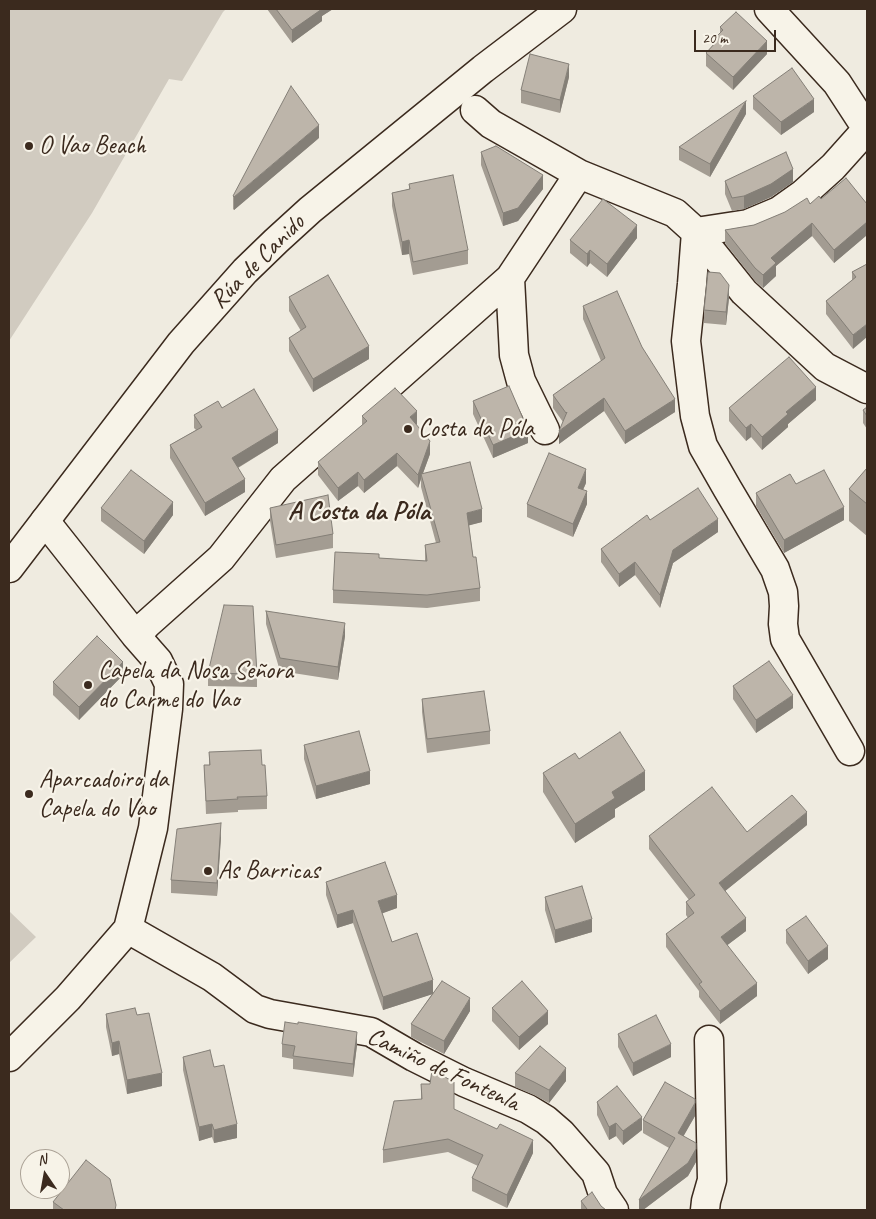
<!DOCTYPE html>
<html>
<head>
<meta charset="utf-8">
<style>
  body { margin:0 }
  #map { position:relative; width:876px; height:1219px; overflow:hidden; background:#efebe0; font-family:Caveat,sans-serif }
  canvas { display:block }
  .frame { position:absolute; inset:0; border:10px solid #3b2a1e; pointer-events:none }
  .north { position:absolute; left:20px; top:1149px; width:50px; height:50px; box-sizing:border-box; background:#f7f3e8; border:1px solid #aca397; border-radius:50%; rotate:348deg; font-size:14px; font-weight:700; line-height:20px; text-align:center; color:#3b2a1e }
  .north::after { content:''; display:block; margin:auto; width:18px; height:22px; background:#3b2a1e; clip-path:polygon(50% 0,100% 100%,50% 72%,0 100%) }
  .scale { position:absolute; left:694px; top:30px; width:82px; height:22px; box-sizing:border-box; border:2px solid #3b2a1e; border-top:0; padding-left:6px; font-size:15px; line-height:18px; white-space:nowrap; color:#3b2a1e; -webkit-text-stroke:4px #f7f3e8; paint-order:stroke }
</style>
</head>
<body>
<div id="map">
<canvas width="876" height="1219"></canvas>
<div class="frame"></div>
<div class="north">N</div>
<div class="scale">20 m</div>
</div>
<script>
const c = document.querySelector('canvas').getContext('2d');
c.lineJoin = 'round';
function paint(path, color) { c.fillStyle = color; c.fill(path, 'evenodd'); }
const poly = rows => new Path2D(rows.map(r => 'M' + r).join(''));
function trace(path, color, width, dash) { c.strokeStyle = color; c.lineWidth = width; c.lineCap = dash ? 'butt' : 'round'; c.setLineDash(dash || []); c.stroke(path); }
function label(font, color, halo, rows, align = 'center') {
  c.font = font + ' Caveat,sans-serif'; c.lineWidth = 4.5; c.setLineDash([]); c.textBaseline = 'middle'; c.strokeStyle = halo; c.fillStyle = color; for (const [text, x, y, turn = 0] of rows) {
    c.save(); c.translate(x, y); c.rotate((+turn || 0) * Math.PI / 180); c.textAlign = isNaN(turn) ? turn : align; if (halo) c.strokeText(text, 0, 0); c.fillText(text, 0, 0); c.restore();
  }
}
paint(poly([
  [9,9,226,9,223,12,182,81,169,79,92,213,9,341],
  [9,911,36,937,9,963]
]), '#d1cbc0');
const minor = poly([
  [769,9,837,83,867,129],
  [475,110,491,124,579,174],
  [696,232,692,284,686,341,695,416,703,446,727,488,775,569,783,592,784,606,783,624,785,639,850,751],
  [696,232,748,224,779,211,803,194,833,167,867,129],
  [510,278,514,355,521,381,545,430],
  [136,636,147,624,221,558,283,479,510,278,579,174,675,213,696,232,744,292,825,367,867,389],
  [128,929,212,977,255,1009,270,1014,371,1032,414,1057,464,1082,528,1109,546,1120,561,1133,596,1173,603,1194,614,1210],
  [9,1057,68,998,128,929,153,828,168,709,169,684,158,661,136,636,45,521],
  [705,1210,706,1201,712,1180,709,1040]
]);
const major = poly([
  [9,568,181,343,245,271,276,241,310,210,483,69,562,9]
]);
trace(minor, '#3b2a1e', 31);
trace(major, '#3b2a1e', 31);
trace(minor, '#f7f3e8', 28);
trace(major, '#f7f3e8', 28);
paint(poly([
  [267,9,333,9,322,16,322,21,292,43],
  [720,27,767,54,733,90,706,66,706,53,714,44,714,39,720,34],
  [569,77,560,113,521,103,521,90],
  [753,96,814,112,781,135,753,109],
  [746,114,710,177,679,160,679,147],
  [319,138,234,210,233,209,233,196],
  [481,152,543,189,518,221,503,226,481,165],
  [725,181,793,182,771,197,744,209,732,211,725,194],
  [409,184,468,250,468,264,413,275,409,254,402,255,392,206,392,193,409,189],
  [821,199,867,204,867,235,834,263,812,236,776,266,776,276,763,288,755,281,725,243,725,230,754,225],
  [637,238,607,277,590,263,587,267,570,253,570,240],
  [867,264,853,349,826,314,826,301,852,280,852,272],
  [289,297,369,359,313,392,289,351,289,338,301,331,289,311],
  [729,298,726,325,704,323,704,310],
  [583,306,642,347,675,412,625,444,604,411,559,444,563,422,553,408,553,395,601,361,583,319],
  [816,400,788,424,788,427,762,450,751,437,746,441,729,421,729,408],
  [473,401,528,443,493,458,473,414],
  [867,407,867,429,863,423,863,410],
  [222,408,278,443,238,468,245,492,205,516,170,458,170,445,196,430,194,428,194,415],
  [362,416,417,424,416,425,430,454,423,473,482,522,469,525,473,557,480,588,480,601,427,608,333,603,333,590,379,558,425,561,425,545,436,543,421,487,421,479,418,488,397,466,364,493,358,486,338,501,318,475,318,462,362,425],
  [867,468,867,536,849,521,849,489],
  [586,483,583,490,587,504,573,537,527,517,527,504],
  [796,484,844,520,784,553,756,506,756,493],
  [101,508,173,515,144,554,101,521],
  [270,508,333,534,333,548,276,558,270,521],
  [650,520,718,532,673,563,660,608,635,575,619,587,601,562,601,549],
  [266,611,345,636,338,680,280,671,266,624],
  [208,673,257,674,257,687,208,686],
  [123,675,79,720,53,695,53,682],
  [733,686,793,708,756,733,733,699],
  [422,699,490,731,490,744,427,753,422,712],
  [304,745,370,784,316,799,304,759],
  [209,752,262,765,267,796,267,809,238,810,238,812,206,814,204,765,209,765],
  [579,759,645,790,615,809,615,817,575,843,543,792,543,773],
  [807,825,725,891,746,931,727,945,757,996,720,1024,699,997,699,991,666,947,666,934,688,918,686,915,686,902,689,900,649,849,649,836,747,832],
  [221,836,217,896,171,893,171,880],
  [326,882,397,908,382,913,392,942,433,992,470,1011,444,1054,411,1037,411,1024,432,994,383,1010,353,923,337,928,326,895],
  [545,897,592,932,555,943,545,910],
  [786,930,828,959,808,974,786,943],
  [492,1008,548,1024,519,1050,492,1021],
  [106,1014,137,1015,162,1086,127,1094,119,1054,112,1056,106,1027],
  [618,1034,671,1057,633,1076,618,1047],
  [282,1044,357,1045,353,1077,293,1069,293,1059,282,1057],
  [183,1057,214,1067,237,1138,214,1143,212,1137,199,1141,183,1070],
  [515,1073,566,1081,549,1103,534,1095,515,1087],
  [421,1084,454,1109,533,1153,507,1208,472,1191,472,1178,478,1166,448,1152,383,1163,383,1150,421,1099],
  [597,1102,642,1130,623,1145,616,1136,609,1140,597,1115],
  [695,1116,683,1136,696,1162,688,1176,643,1210,639,1210,669,1148,643,1133,643,1120],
  [581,1201,601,1206,606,1210,581,1210],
  [53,1202,116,1210,53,1210]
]), '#a39c92');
paint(poly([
  [320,9,333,9,322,16,322,21,292,43,292,30],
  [767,41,767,54,733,90,733,77],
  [569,64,569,77,560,113,560,100],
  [814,99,814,112,781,135,781,122],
  [746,101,746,114,710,177,710,164],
  [319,125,319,138,234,210,234,197],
  [793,169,793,182,771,197,744,209,744,196],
  [543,175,543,189,518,221,503,226,503,213],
  [867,222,867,235,834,263,834,250],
  [812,223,812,236,776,266,776,276,763,288,763,275,771,258],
  [637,225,637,238,607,277,607,264],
  [409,240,409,254,402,255,402,242],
  [590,250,590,263,587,267,587,254],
  [729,285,729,298,726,325,726,312],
  [867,324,867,337,853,349,853,335],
  [369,346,369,359,313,392,313,379],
  [816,387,816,400,788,424,788,427,762,450,762,437,786,412],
  [604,398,604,411,559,444,559,431,566,426,566,413],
  [675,399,675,412,625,444,625,431],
  [417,411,417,424,410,430,410,417],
  [751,424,751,437,746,441,746,428],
  [278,430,278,443,232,471,232,458],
  [528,430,528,443,493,458,493,445],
  [430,441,430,454,422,476,421,474,421,479,418,488,418,475],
  [397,453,397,466,364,493,364,480],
  [586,469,586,483,578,501,578,488],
  [358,472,358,486,338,501,338,488],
  [245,479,245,492,205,516,205,503],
  [587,491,587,504,573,537,573,524],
  [173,502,173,515,144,554,144,541],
  [844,507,844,520,784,553,784,540],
  [482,509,482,522,467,526,467,513],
  [718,519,718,532,673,563,660,608,660,595,673,550],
  [635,562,635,575,619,587,619,574],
  [345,623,345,636,338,680,338,667],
  [123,662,123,675,79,720,79,707],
  [793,695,793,708,756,733,756,720],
  [370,771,370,784,316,799,316,786],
  [645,771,645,790,615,809,615,817,575,843,575,824,612,792],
  [807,812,807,825,719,896,719,883],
  [221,823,221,836,217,896,217,883],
  [397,895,397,908,378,915,378,901],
  [353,910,353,923,337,928,337,915],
  [746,918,746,931,721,950,721,937],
  [592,919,592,932,555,943,555,930],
  [828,946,828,959,808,974,808,961],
  [433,980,433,994,383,1010,383,997],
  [757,983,757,996,720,1024,720,1011],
  [470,998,470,1011,444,1054,444,1041],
  [548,1011,548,1024,519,1050,519,1037],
  [357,1032,357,1045,353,1077,353,1064],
  [119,1041,119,1054,112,1056,112,1043],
  [671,1044,671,1057,633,1076,633,1063],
  [566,1068,566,1081,549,1103,549,1090],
  [162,1073,162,1086,127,1094,127,1080],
  [695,1103,695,1116,678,1146,678,1133],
  [642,1117,642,1130,623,1145,623,1131],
  [616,1123,616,1136,609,1140,609,1127],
  [212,1124,212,1137,199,1141,199,1127],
  [237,1124,237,1138,214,1143,214,1130],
  [533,1140,533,1153,507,1208,507,1195],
  [696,1149,696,1162,688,1176,643,1210,639,1210,639,1200]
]), '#847f77');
const building = poly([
  [276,9,322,9,292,30,276,9],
  [736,12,767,41,733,77,706,53,716,42,714,39,723,30,720,27,736,12],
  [530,54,569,64,560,100,521,90,530,54],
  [792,68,814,99,781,122,753,96,792,68],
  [291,86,319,125,234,197,233,196,291,86],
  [746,101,710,164,679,147,746,101],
  [496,146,543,175,518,208,503,213,481,152,496,146],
  [786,152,793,169,771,184,744,196,732,198,725,181,786,152],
  [453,175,468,250,413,262,409,240,402,242,392,193,410,189,409,184,453,175],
  [846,178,867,204,867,222,834,250,812,223,771,258,776,263,763,275,755,268,725,230,754,225,785,212,807,198,810,204,819,196,821,199,846,178],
  [603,199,637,225,607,264,590,250,587,254,570,240,603,199],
  [867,264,867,324,853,335,826,301,856,277,852,272,867,264],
  [708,272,720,273,729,285,726,312,704,310,708,272],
  [328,275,369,346,313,379,289,338,306,327,289,297,328,275],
  [617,291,642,347,675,399,625,431,604,398,559,431,567,412,566,413,553,395,605,358,583,306,617,291],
  [789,357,816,387,786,412,788,414,762,437,751,424,746,428,729,408,789,357],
  [509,386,528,430,493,445,473,401,509,386],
  [395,388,417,411,410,417,430,441,418,475,397,453,364,480,358,472,338,488,318,462,367,421,362,416,395,388],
  [254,389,278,430,232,458,245,479,205,503,170,445,202,427,194,415,218,401,222,408,254,389],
  [867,407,867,416,863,410,867,407],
  [549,453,586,469,578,488,587,491,573,524,527,504,549,453],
  [470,462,482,509,467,513,473,557,476,557,480,588,427,595,333,590,335,552,379,554,379,558,427,561,425,545,440,542,421,474,470,462],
  [867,468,867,504,849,489,867,468],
  [131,470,173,502,144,541,101,508,131,470],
  [824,470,844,507,784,540,756,493,790,474,796,484,824,470],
  [698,488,718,519,673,550,660,595,635,562,619,574,601,549,647,515,650,520,698,488],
  [328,495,333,534,276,545,270,508,328,495],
  [224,605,253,606,257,674,208,673,224,605],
  [266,611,345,623,338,667,280,658,266,611],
  [97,636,123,662,79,707,53,682,97,636],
  [769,661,793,695,756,720,733,686,769,661],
  [484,691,490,731,427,739,422,699,484,691],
  [359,731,370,771,316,786,304,745,359,731],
  [620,732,645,771,612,792,615,798,575,824,543,773,575,753,579,759,620,732],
  [261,750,262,765,265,765,267,796,237,797,238,799,206,801,204,765,210,765,209,752,261,750],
  [712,787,747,832,792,795,807,812,719,883,746,918,721,937,757,983,720,1011,699,984,702,982,666,934,694,913,686,902,695,895,649,836,712,787],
  [221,823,217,883,171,880,177,829,221,823],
  [385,862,397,895,378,901,392,942,417,933,433,980,383,997,353,910,337,915,326,882,385,862],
  [582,886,592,919,555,930,545,897,582,886],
  [806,916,828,946,808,961,786,930,806,916],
  [442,981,470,998,444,1041,411,1024,442,981],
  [522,981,548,1011,519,1037,492,1008,522,981],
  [135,1008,137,1015,149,1013,162,1073,127,1080,119,1041,112,1043,106,1014,135,1008],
  [656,1015,671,1044,633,1063,618,1034,656,1015],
  [285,1022,298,1024,298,1022,357,1032,353,1064,293,1056,295,1046,282,1044,285,1022],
  [540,1046,566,1068,549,1090,534,1082,515,1073,540,1046],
  [210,1050,214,1067,224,1065,237,1124,214,1130,212,1124,199,1127,183,1057,210,1050],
  [432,1070,454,1082,454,1109,497,1129,500,1124,533,1140,507,1195,472,1178,483,1155,448,1139,383,1150,394,1101,422,1099,421,1084,430,1084,432,1070],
  [665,1082,695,1099,695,1103,678,1133,696,1143,696,1149,688,1163,639,1200,675,1138,643,1120,665,1082],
  [617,1086,642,1117,623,1131,616,1123,609,1127,597,1102,617,1086],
  [86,1160,110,1179,116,1205,115,1210,64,1210,53,1202,86,1160],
  [592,1192,601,1206,606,1210,586,1210,587,1209,581,1201,592,1192]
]);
paint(building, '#bdb5aa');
trace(building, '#847f77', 1);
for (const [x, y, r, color] of [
  [29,146,5,"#3b2a1e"],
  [408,429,5,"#3b2a1e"],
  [88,685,5,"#3b2a1e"],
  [29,794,5,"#3b2a1e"],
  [208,871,5,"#3b2a1e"]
]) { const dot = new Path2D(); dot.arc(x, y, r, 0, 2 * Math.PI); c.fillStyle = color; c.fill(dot); trace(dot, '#f7f3e8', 2); }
label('25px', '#3b2a1e', '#f7f3e8', [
  ["O Vao Beach",39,146],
  ["Costa da Póla",418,429],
  ["Capela da Nosa Señora",98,671],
  ["do Carme do Vao",98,700],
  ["Aparcadoiro da",39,780],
  ["Capela do Vao",39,809],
  ["As Barricas",218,871]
], 'left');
label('25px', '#3b2a1e', '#f7f3e8', [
  ["Rúa de Canido",258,262,-45],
  ["Camiño de Fontenla",443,1070,25]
]);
label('bold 26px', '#3b2a1e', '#f7f3e8', [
  ["A Costa da Póla",359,512]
]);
</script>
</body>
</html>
